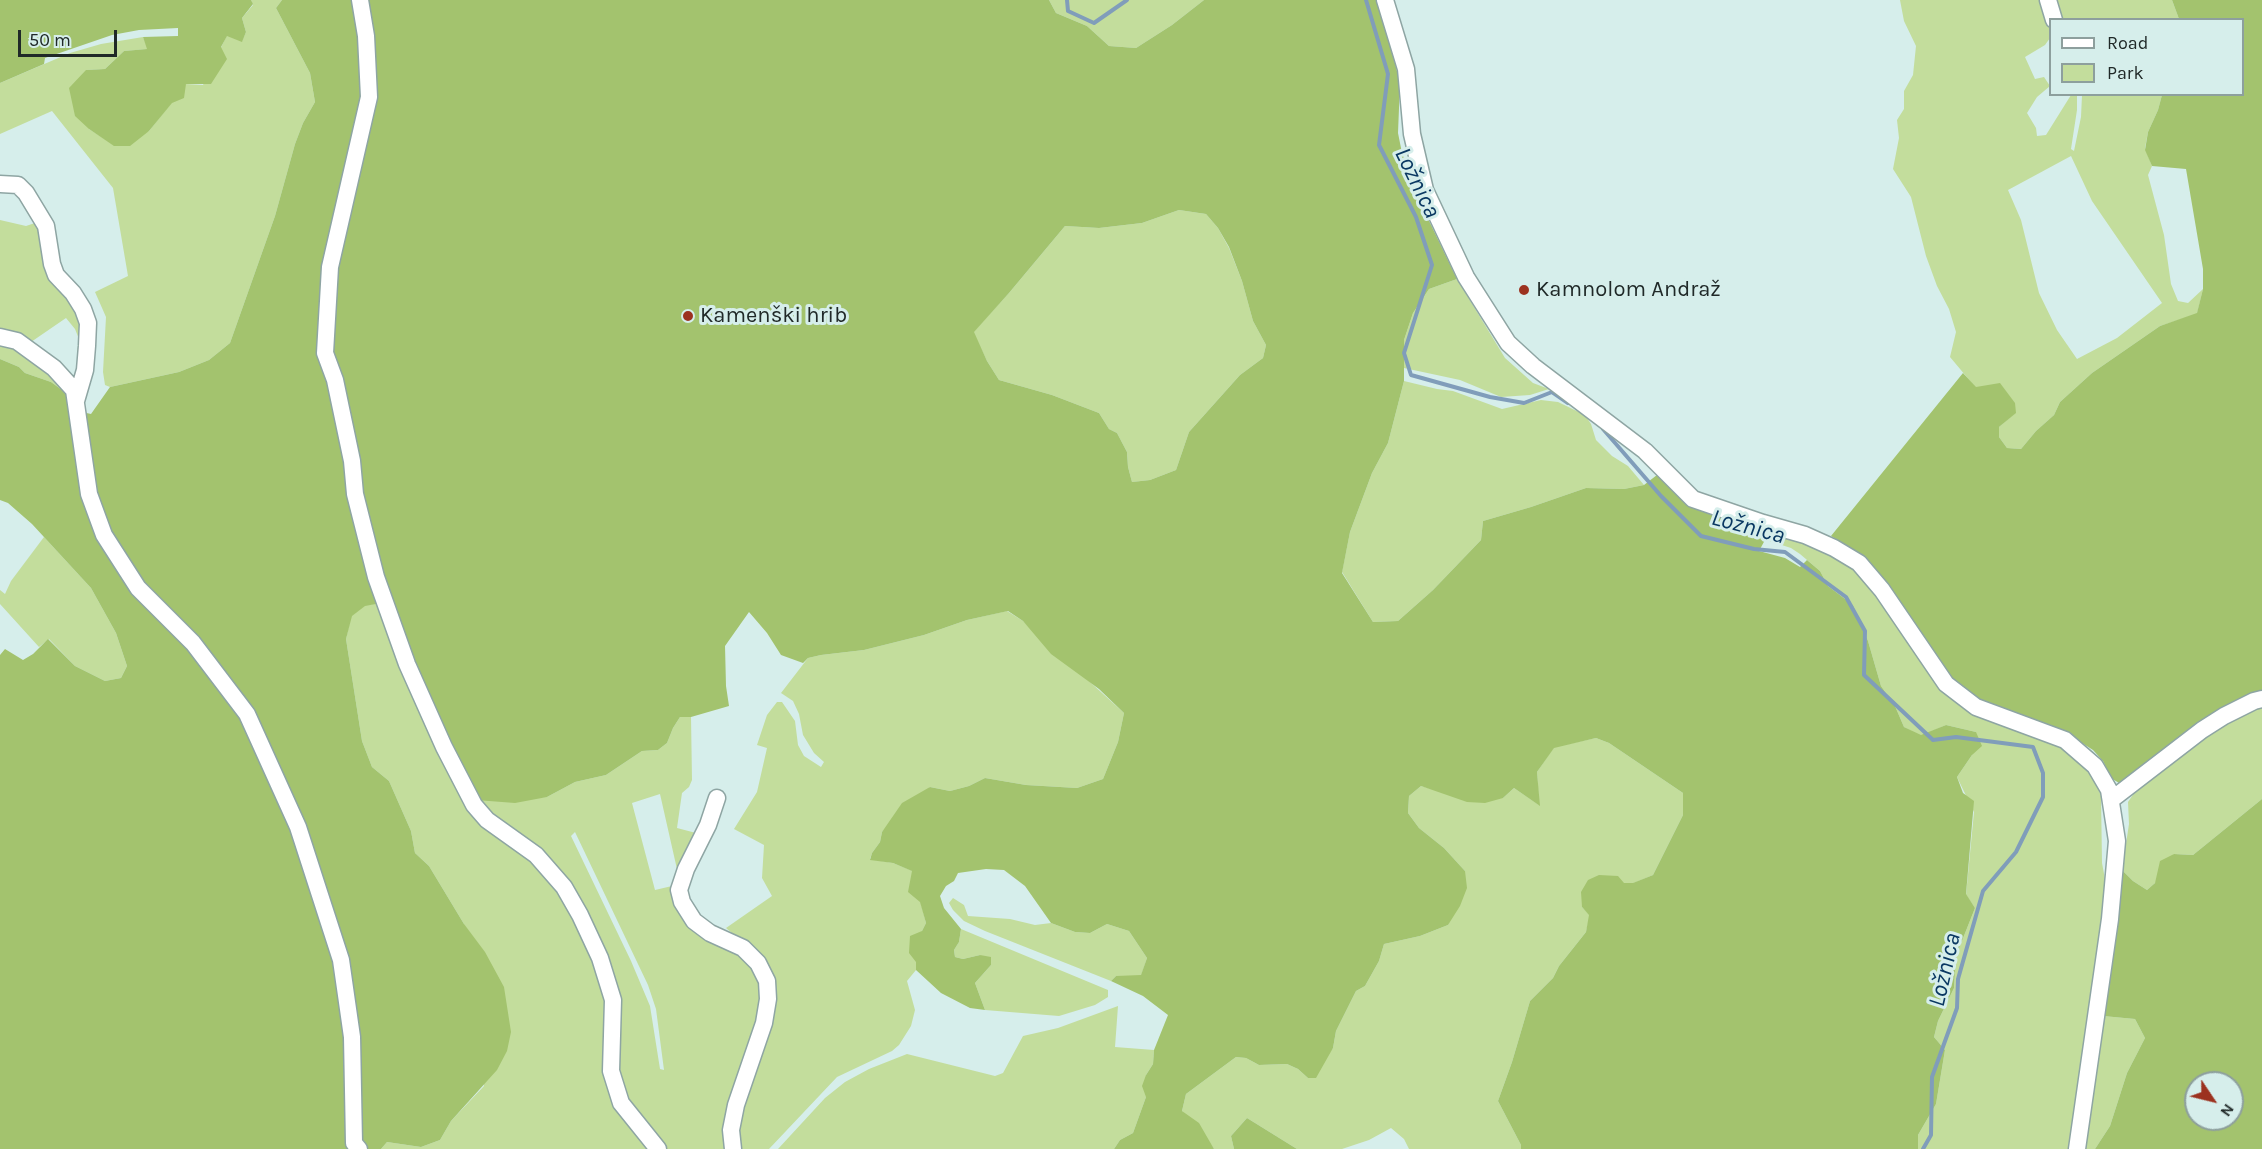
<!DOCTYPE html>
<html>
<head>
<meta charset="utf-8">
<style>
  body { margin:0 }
  #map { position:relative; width:2262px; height:1149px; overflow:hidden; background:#d6eeeb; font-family:Karla,sans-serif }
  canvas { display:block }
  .legend { position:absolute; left:2049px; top:18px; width:195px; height:78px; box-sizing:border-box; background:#d6eeeb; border:2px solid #8d9f9d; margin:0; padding:8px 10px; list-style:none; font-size:18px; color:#202928 }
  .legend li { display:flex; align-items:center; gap:12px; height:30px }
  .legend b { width:30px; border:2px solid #8d9f9d }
  .north { position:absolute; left:2184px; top:1071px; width:60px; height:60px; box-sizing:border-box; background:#d6eeeb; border:2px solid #8d9f9d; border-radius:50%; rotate:125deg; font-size:16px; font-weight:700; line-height:24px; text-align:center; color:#202928 }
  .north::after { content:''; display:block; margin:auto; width:21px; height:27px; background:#9c321f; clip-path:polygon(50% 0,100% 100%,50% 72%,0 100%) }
  .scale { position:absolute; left:18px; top:30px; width:99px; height:27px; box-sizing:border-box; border:3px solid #202928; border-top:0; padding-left:8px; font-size:18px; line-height:21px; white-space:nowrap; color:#202928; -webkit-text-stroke:4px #d6eeeb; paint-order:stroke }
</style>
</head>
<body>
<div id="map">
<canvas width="2262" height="1149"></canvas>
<ul class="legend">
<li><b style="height:8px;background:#fff"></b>Road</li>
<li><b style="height:16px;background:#c3dd9c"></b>Park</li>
</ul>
<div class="north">N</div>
<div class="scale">50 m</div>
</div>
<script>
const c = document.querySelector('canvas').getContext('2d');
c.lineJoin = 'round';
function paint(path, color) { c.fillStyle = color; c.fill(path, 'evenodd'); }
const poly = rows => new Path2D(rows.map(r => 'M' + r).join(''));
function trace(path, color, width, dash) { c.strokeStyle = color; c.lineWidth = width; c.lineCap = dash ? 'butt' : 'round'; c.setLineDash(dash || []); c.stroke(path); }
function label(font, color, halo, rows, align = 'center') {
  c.font = font + ' Karla,sans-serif'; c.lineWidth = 6; c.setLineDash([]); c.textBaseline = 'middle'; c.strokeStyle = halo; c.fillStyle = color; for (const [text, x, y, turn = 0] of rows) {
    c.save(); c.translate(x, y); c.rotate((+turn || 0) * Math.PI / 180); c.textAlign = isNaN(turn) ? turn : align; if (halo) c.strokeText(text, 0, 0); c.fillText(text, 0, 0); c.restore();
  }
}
paint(poly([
  [251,0,282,0,276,8,310,73,315,102,303,123,295,144,275,216,230,343,209,360,179,372,110,387,105,385,103,372,106,317,95,292,128,276,113,188,52,111,0,134,0,83,70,53,101,44,143,37,148,49,124,51,105,69,86,70,89,129,114,145,149,131,186,84,203,85,227,35,242,41,246,32,242,18,253,5],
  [1049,0,1204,0,1172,25,1136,48,1109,46,1087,26,1056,13],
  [1900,0,2044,0,2050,22,2050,38,2045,45,2025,57,2035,79,2044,77,2050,86,2037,97,2027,113,2036,128,2037,136,2046,135,2071,95,2077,95,2077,110,2071,149,2074,151,2081,117,2082,95,2162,95,2158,110,2148,132,2145,148,2152,166,2148,175,2164,235,2171,284,2178,301,2188,303,2203,289,2197,314,2160,326,2092,373,2060,402,2054,415,2036,431,2021,449,2007,448,1999,437,1999,427,2015,413,1976,388,1950,357,1956,332,1949,309,1937,286,1926,256,1911,197,1893,169,1899,138,1897,120,1904,109,1904,91,1913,75,1916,46,1904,21],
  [2071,156,2092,201,2162,303,2117,338,2077,359,2057,330,2039,293,2021,220,2008,190],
  [2052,0,2172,0,2179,19,2058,19],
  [1179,210,1206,214,1218,228,1229,248,1242,281,1253,321,1266,345,1263,358,1240,375,1189,432,1176,470,1150,480,1132,482,1128,467,1127,452,1117,433,1109,429,1099,413,1052,395,999,380,987,361,973,332,1009,293,1065,226,1099,228,1142,223],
  [0,220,26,226,41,221,48,244,82,311,80,358,77,354,79,339,75,329,66,318,31,342,0,333],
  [1457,279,1505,358,1533,383,1549,389,1530,395,1501,397,1460,380,1404,368,1404,340,1413,313,1429,289],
  [0,339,10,341,65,386,62,390,51,382,25,373,19,367,0,359],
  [1404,381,1437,389,1453,391,1502,409,1541,400,1558,402,1585,415,1591,424,1596,440,1612,456,1628,466,1644,485,1624,489,1586,488,1531,507,1483,521,1481,540,1433,590,1398,621,1373,622,1342,572,1350,532,1372,473,1388,443],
  [1761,529,1823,550,1852,568,1878,595,1941,685,2061,747,2082,763,2095,779,2101,796,2102,863,2105,879,2104,902,2071,1149,1918,1149,1918,1135,1936,1104,1945,1050,1934,1037,1938,1021,1954,988,1956,956,1975,908,1966,895,1974,812,1957,777,1972,755,1976,732,1946,725,1921,736,1904,727,1895,706,1881,686,1868,641,1853,605,1828,586,1820,571,1800,554,1791,548,1763,539],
  [44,537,91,588,116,633,127,666,121,678,105,681,75,666,49,639,39,647,0,604,0,590,5,594,11,581],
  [381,603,454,777,554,879,606,982,608,1061,652,1149,381,1149,387,1142,421,1147,440,1140,451,1121,484,1086,464,924,429,866,415,853,411,831,389,781,372,767,362,741,346,639,351,616,365,605],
  [1007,611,1023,621,1124,713,1118,742,1103,779,1077,788,1026,785,985,778,969,786,950,791,930,787,882,832,880,842,872,853,870,859,893,863,913,871,926,923,922,931,916,970,907,981,915,1010,911,1026,899,1045,892,1051,837,1077,769,1149,737,1149,735,1132,768,1026,759,956,726,928,772,896,762,878,764,845,734,829,757,792,767,748,757,745,767,715,777,702,782,702,795,721,798,745,804,756,821,767,824,762,814,753,803,735,799,714,793,701,781,693,808,658,821,655,864,650,924,635,967,620],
  [2262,705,2262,799,2193,855,2174,854,2155,883,2147,890,2133,881,2122,870,2129,824,2128,802,2139,786,2226,722],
  [680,717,691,717,692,780,689,787,682,793,677,828,696,833,686,861,687,901,696,916,752,958,767,994,731,1149,663,1149,620,1089,616,1035,584,914,476,800,547,797,575,782,606,775,642,751,658,750,667,743,673,728],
  [660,794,679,878,672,886,655,890,632,803],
  [575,832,648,985,656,1009,664,1070,660,1069,650,1006,631,961,571,836],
  [1596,738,1609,743,1683,793,1683,815,1653,875,1634,883,1624,883,1582,907,1590,915,1586,932,1559,966,1553,978,1530,1001,1512,1062,1498,1101,1521,1145,1521,1149,1409,1149,1404,1139,1391,1128,1369,1140,1342,1149,1297,1149,1247,1118,1231,1136,1234,1149,1214,1149,1182,1111,1186,1094,1236,1057,1246,1058,1259,1065,1287,1064,1298,1069,1308,1078,1333,1048,1336,1031,1356,991,1365,986,1379,961,1384,944,1420,936,1448,925,1465,871,1444,848,1419,828,1408,813,1409,796,1421,786,1439,791,1503,798,1514,788,1539,805,1537,772,1554,747],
  [953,898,964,905,968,916,1010,919,1035,925,1051,923,1075,932,1090,933,1107,924,1129,931,1147,958,1141,976,1116,976,1111,981,985,931,964,921,953,910,949,903],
  [961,929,1108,990,1108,997,1095,1005,1059,1016,985,1010,975,983,991,965,980,955,963,959,955,957,954,950,959,942],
  [1118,1006,1115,1047,1154,1050,1153,1064,1146,1075,1146,1097,1133,1133,1120,1140,1114,1149,778,1149,825,1098,845,1082,869,1069,907,1054,995,1076,1003,1073,1023,1036,1058,1028],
  [2103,1016,2135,1019,2145,1038,2127,1073,2110,1126,2095,1149,2085,1149]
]), '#c3dd9c');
paint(poly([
  [0,0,251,0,253,4,242,18,246,32,242,42,227,36,221,47,227,59,211,84,186,84,184,98,172,103,149,131,130,146,114,146,89,129,75,116,69,88,86,70,105,69,124,51,147,49,143,37,178,36,178,28,139,30,112,35,45,58,44,64,0,83],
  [282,0,358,0,364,96,324,311,381,603,365,606,352,616,346,639,362,741,372,767,389,781,411,831,415,853,429,866,464,924,485,952,504,987,511,1032,507,1051,497,1070,451,1121,440,1140,421,1147,387,1142,381,1149,0,1149,0,655,5,649,23,660,33,654,48,639,75,666,105,681,121,678,127,666,116,633,91,588,32,524,8,503,0,500,0,359,19,367,25,373,51,382,62,390,82,412,91,414,110,387,179,372,209,360,230,343,275,216,295,144,303,123,315,102,310,73,276,8],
  [366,0,1049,0,1056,13,1087,26,1109,46,1136,48,1172,25,1204,0,1377,0,1384,20,1400,83,1398,133,1402,153,1420,202,1457,279,1429,289,1413,313,1404,340,1404,381,1388,443,1372,473,1350,532,1342,573,1373,622,1398,621,1433,590,1481,540,1483,521,1531,507,1586,488,1624,489,1644,485,1657,475,1690,505,1736,524,1761,529,1765,540,1759,551,1785,558,1800,567,1807,560,1820,571,1828,586,1853,605,1868,641,1881,686,1895,706,1904,727,1921,735,1946,725,1976,732,1982,746,1972,755,1957,777,1963,793,1974,801,1966,894,1975,908,1956,956,1954,988,1938,1021,1934,1037,1945,1050,1936,1104,1918,1135,1918,1149,1521,1149,1521,1145,1498,1101,1512,1062,1530,1001,1553,978,1559,966,1586,932,1589,915,1582,907,1581,892,1588,880,1599,875,1618,876,1624,883,1633,883,1653,875,1683,815,1683,793,1609,743,1596,738,1554,748,1537,772,1540,806,1514,788,1503,798,1485,803,1467,802,1421,786,1409,796,1408,813,1419,828,1444,848,1465,871,1467,888,1460,906,1448,925,1420,936,1384,944,1379,961,1365,986,1356,991,1336,1031,1333,1048,1316,1078,1308,1078,1298,1069,1287,1064,1259,1065,1246,1058,1236,1057,1186,1094,1182,1111,1199,1123,1214,1149,1114,1149,1120,1140,1133,1133,1146,1097,1142,1086,1146,1075,1153,1064,1154,1050,1168,1015,1143,996,1111,981,1116,976,1141,975,1147,958,1129,931,1107,924,1090,933,1075,932,1051,923,1025,886,1004,870,986,869,958,873,954,881,946,886,940,896,944,908,961,929,959,942,954,950,955,957,963,959,980,955,991,957,991,965,975,983,985,1010,970,1008,941,993,916,970,916,962,909,953,910,936,922,931,926,923,920,902,908,892,912,871,893,863,870,860,872,853,880,842,882,832,902,803,930,787,950,791,969,786,985,778,1026,785,1077,788,1103,779,1118,742,1124,713,1099,689,1051,654,1023,621,1008,611,967,620,924,635,864,650,821,655,808,658,803,663,781,655,767,633,749,612,725,646,726,686,729,706,691,717,680,717,673,728,667,743,658,750,642,751,606,775,575,782,547,797,515,803,476,800,424,697,381,574,331,355,336,269,361,161],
  [1179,210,1206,214,1218,228,1229,247,1242,281,1253,321,1266,345,1263,358,1240,375,1189,432,1176,470,1150,480,1132,482,1128,467,1127,452,1117,433,1109,429,1099,413,1052,395,999,380,987,361,974,332,1009,293,1065,226,1099,228,1142,223],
  [2172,0,2262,0,2262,694,2132,777,2119,783,2111,778,2103,761,2093,750,2060,729,2006,713,1973,696,1948,675,1853,550,1831,536,1963,373,1976,387,2000,383,2015,403,2016,413,1999,427,1999,437,2007,448,2021,449,2036,431,2054,415,2060,402,2092,373,2160,326,2197,313,2203,289,2203,269,2186,169,2152,166,2145,150,2148,132,2158,110,2162,95,2242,94,2242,20,2179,19],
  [2262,799,2262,1149,2095,1149,2110,1126,2127,1073,2145,1038,2135,1019,2103,1016,2122,870,2133,881,2147,890,2155,883,2160,861,2174,854,2193,855],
  [2196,1083,2232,1083,2232,1119,2196,1119],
  [1247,1118,1297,1149,1234,1149,1231,1136]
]), '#a3c36e');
trace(poly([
  [1067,0,1068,11,1094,23,1127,0],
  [1366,0,1388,74,1379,145,1416,217,1432,265,1404,353,1411,375,1490,397,1524,403,1552,392,1568,403],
  [1603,429,1661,496,1701,536,1754,549,1785,552,1846,597,1865,631,1864,675,1933,740,1956,737,2033,747,2043,773,2043,797,2016,852,1983,891,1958,979,1957,1008,1932,1077,1931,1135,1923,1149]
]), '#809dba', 4);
const minor = poly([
  [360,0,366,36,369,97,330,267,325,353,335,380,352,461,355,494,376,577,407,664,444,747,474,805,487,820,536,855,564,887,580,915,600,958,613,1000,611,1071,621,1103,658,1149],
  [1385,0,1406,69,1412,134,1425,190,1466,277,1508,343,1533,366,1645,451,1693,499,1763,523,1805,535,1834,548,1859,563,1882,590,1946,684,1976,707,2065,740,2095,766,2109,790,2117,841,2110,919,2077,1149],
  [2048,0,2054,20],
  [0,184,18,185,26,193,46,226,52,264,56,275,73,293,83,309,88,323,87,346,85,370,76,401],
  [0,337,17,341,54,368,74,390,89,494,104,535,138,588,193,643,247,714,298,827,341,960,352,1037,354,1143,359,1149],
  [717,798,708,825,686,869,679,890,682,902,694,921,710,933,743,948,758,963,767,981,768,999,764,1023,736,1105,731,1130,733,1149],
  [2111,800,2202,730,2224,716,2254,701,2262,699]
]);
trace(minor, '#8ea5a3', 19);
trace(minor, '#fff', 16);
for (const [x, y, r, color] of [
  [1524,290,6,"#9c321f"],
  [688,316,6,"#9c321f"]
]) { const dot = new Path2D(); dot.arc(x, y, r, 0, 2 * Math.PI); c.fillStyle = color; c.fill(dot); trace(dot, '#d6eeeb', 2); }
label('22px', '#202928', '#d6eeeb', [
  ["Kamnolom Andraž",1536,290],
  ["Kamenški hrib",700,316]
], 'left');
label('italic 24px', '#0a3862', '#d6eeeb', [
  ["Ložnica",1417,183,64],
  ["Ložnica",1748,527,15],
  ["Ložnica",1945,970,-77]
]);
</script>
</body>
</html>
